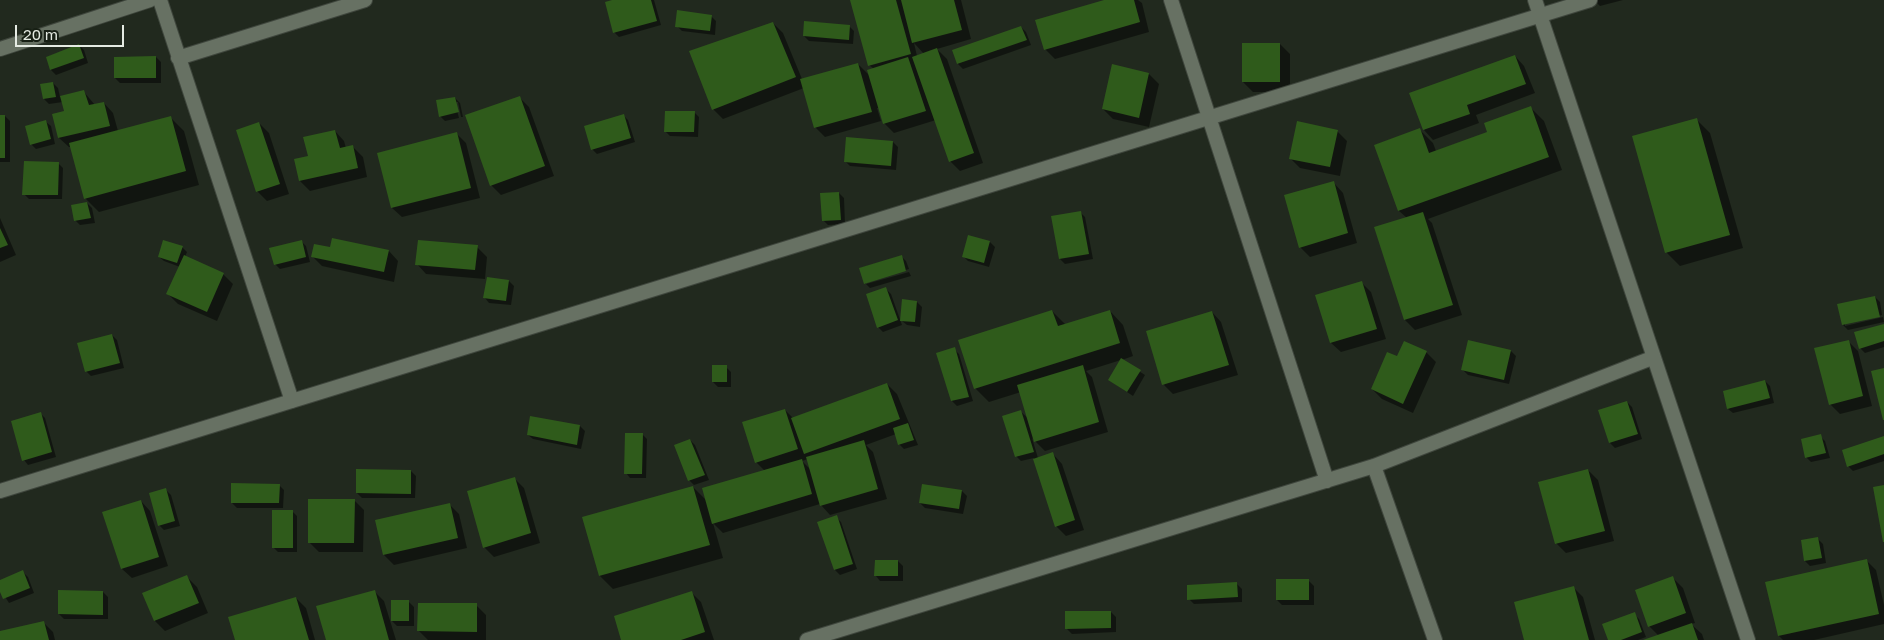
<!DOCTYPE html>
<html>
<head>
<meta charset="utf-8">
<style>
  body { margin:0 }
  #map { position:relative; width:1884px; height:640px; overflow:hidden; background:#21291e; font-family:"Golos Text",sans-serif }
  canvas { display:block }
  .scale { position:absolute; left:15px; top:25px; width:109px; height:22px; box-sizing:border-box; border:2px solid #e5ebe3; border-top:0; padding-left:6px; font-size:15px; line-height:18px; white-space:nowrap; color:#e5ebe3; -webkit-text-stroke:4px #182015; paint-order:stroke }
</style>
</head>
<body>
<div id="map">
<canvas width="1884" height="640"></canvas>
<div class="scale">20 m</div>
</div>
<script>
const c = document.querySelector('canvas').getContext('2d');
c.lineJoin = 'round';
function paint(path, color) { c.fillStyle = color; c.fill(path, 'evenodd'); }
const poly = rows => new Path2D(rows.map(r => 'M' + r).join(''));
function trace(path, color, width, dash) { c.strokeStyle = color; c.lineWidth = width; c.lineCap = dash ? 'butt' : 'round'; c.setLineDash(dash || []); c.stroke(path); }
paint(poly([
  [617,0,654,0,661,25,619,37,614,32],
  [852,0,961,0,971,39,937,49,947,59,983,163,960,171,950,161,936,120,894,133,884,123,880,108,877,108,881,121,825,137,815,127,804,88,723,119,713,109,773,23,783,33,802,79,858,64,870,76,874,69,869,65],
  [914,43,924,54,917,56],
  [1108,0,1138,0,1142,3,1149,32,1055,59,1045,49],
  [1594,0,1623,0,1600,6],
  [711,16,716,21,715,35,682,31,677,26],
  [849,26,854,31,853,44,809,41,804,36],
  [1021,27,1026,32,1031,45,963,69,958,64,954,51],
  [1280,44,1290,54,1290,92,1253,92,1243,82],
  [79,45,84,50,88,63,56,75,51,70,47,57],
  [1515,56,1524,66,1535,93,1476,115,1479,123,1433,140,1424,130],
  [156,57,161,62,161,83,120,83,115,78],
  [1149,74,1159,84,1149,127,1113,119,1103,109],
  [53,83,58,88,60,97,84,92,95,105,104,103,113,113,118,131,170,117,184,131,199,185,99,212,85,198,71,147,69,147,59,138,66,112,63,102,49,104,44,99],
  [519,97,529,107,554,176,501,195,491,185],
  [455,98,460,103,463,117,461,117,458,102,455,102,459,118,445,121,440,116],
  [1531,108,1544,121,1562,170,1428,219,1432,223,1462,315,1415,330,1405,320,1375,228,1407,218,1399,211,1375,145,1419,129,1433,143,1436,151,1489,132],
  [694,112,699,117,698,137,670,136,665,131],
  [623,115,628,120,635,142,597,154,592,149],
  [0,116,5,116,10,121,10,162,0,162],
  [1697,120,1710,133,1743,248,1680,266,1667,253,1634,137],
  [46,122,51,126,55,144,36,149,31,144],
  [259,123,269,133,289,194,267,201,257,191],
  [335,131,344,141,346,148,353,147,363,157,367,177,310,191,300,181,309,157],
  [1337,131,1347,141,1340,176,1300,168,1290,158],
  [457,134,466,143,480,198,402,217,392,208],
  [893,142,898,147,896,170,850,166,845,161],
  [58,163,63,168,62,199,29,199,24,194],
  [1334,183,1343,193,1357,243,1310,257,1300,247],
  [839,193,844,198,845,224,828,225,823,220],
  [87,203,92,208,95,223,80,225,75,220],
  [1080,212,1085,217,1093,259,1065,264,1060,259],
  [0,218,16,255,0,262],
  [969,237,990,242,995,247,989,267,968,261,963,256],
  [301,241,306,246,310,262,280,269,275,264],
  [182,247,187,252,185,257,223,274,233,284,217,321,178,304,168,294,180,267,164,261,159,257],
  [477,247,487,257,485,279,426,274,417,264],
  [331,249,389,251,398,261,394,282,322,266,312,256],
  [901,256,906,261,909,269,866,282,866,284,909,272,911,276,870,288,865,283,860,268],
  [509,281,514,286,511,305,489,303,485,298],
  [1361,282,1371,292,1386,339,1341,352,1331,343],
  [886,289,891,294,902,325,883,332,878,327],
  [1875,297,1880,302,1882,315,1845,323,1845,326,1883,317,1884,322,1848,330,1843,325],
  [917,302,922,307,920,327,907,325,902,321],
  [1052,311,1066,325,1110,311,1123,325,1133,356,1122,360,1145,375,1133,396,1109,380,1121,360,1086,371,1092,377,1108,432,1045,451,1032,438,1038,458,1053,454,1062,464,1084,530,1066,536,1056,526,1034,458,1021,461,1016,456,1020,411,1029,419,1021,392,989,402,975,388],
  [1212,312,1221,322,1238,375,1173,394,1164,385],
  [1884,325,1884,347,1865,353,1860,348],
  [112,335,117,340,124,368,91,376,86,371],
  [1848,341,1858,351,1872,406,1840,414,1830,404],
  [954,349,959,354,973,401,957,406,952,401],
  [1511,351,1516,356,1509,384,1468,375,1463,370],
  [1426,352,1436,362,1413,413,1382,399,1372,389,1398,357],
  [726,367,731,372,731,387,718,387,713,382],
  [1765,381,1770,386,1774,403,1733,413,1728,409],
  [887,384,897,394,918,445,904,449,899,444,896,434,866,445,873,452,887,499,830,515,820,504,723,533,713,523,723,558,613,589,600,576,584,518,693,487,707,501,765,471,756,462,785,410,793,418],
  [808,459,811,470,802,461],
  [1627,402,1632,407,1642,439,1615,448,1610,443],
  [41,414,45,418,56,457,28,465,24,460],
  [580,426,585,431,581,449,533,439,528,435],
  [642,434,647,439,646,478,630,478,626,473],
  [1820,436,1825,441,1830,458,1811,462,1806,457],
  [1884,437,1884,461,1853,471,1848,466],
  [690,440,695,445,709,480,694,485,689,480],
  [1588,470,1598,480,1614,541,1566,553,1556,543],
  [411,471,416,476,415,498,362,498,357,493],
  [514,478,524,488,540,543,494,557,484,547],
  [279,485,284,490,283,508,237,508,232,503],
  [166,490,171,495,180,526,164,530,159,525],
  [962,491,967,496,963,514,925,508,920,503],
  [354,500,364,510,363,552,319,552,309,542],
  [141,501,150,511,168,566,132,578,122,569],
  [449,504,459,514,467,548,394,565,384,555,376,521],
  [292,511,297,516,297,552,278,552,273,547],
  [836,517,841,522,857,569,840,575,835,570,819,523],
  [1818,539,1823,544,1826,563,1810,566,1805,561,1802,541],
  [1866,560,1876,570,1884,605,1884,624,1814,640,1783,640,1779,636,1766,583],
  [898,561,903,566,903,581,880,581,876,576],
  [23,572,28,577,34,593,9,603,0,589,0,581],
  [187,577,197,587,208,613,165,631,155,621,144,594],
  [1673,578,1683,588,1695,623,1691,624,1702,634,1704,640,1646,640,1659,636,1649,626],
  [1309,581,1314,586,1314,605,1282,605,1277,600],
  [1237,584,1242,589,1242,602,1194,604,1189,599],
  [1573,587,1583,597,1595,640,1525,640],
  [374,591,384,601,396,640,327,640],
  [103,592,108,597,108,619,64,619,59,614],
  [691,592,701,602,714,640,623,640],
  [296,598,306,608,315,640,236,640],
  [409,602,414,607,414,626,397,626,392,621],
  [476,605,486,615,486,640,428,640,418,630],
  [1111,612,1116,617,1116,632,1072,634,1067,629],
  [1634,614,1639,619,1646,637,1638,640,1610,640],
  [43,622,53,632,55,640,0,640,0,633]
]), '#0007');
paint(poly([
  [612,0,651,0,657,21,613,33,605,2],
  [850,0,896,0,911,54,868,66],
  [901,0,954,0,962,30,912,43],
  [1104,0,1134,0,1140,22,1044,50,1035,20],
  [677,10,712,15,710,31,675,27],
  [804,21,850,25,849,40,803,36],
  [773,22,796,77,712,110,689,51],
  [1021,26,1027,40,957,64,952,50],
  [1242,43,1280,43,1280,82,1242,82],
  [79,44,84,58,50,70,46,57],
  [937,48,974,153,949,162,912,57],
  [1515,55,1526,84,1467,105,1470,114,1423,130,1409,93],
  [156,56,156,78,114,78,114,57],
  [908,57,926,111,883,124,867,70],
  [858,63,872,112,814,128,800,79],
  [1112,64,1149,73,1139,118,1102,109],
  [53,82,56,97,43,99,40,84],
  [84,90,89,105,104,102,110,126,58,138,52,114,64,111,60,96],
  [520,96,545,166,490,186,465,115],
  [455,97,459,112,439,117,436,100],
  [1531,106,1549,157,1398,211,1374,145,1420,128,1429,153,1487,132,1484,123],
  [665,111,695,111,694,132,664,132],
  [624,114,631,138,591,150,584,126],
  [0,115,5,115,5,158,0,158],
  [171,116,186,171,84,199,69,143],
  [1697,118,1730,235,1665,253,1632,136],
  [46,120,51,139,30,145,25,126],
  [1297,121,1338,130,1330,167,1289,159],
  [259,122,280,184,256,192,236,130],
  [335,130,340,148,353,145,358,168,299,181,294,159,308,156,303,137],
  [457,132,471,188,391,208,377,153],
  [846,137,893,141,891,166,844,162],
  [24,161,59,162,58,195,22,195],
  [1334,181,1348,233,1299,248,1284,195],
  [839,192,841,220,822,221,820,193],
  [87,202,91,218,74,221,71,205],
  [1081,211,1089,254,1059,259,1051,216],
  [1423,212,1453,305,1404,320,1374,227],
  [0,228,8,245,0,248],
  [968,235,990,241,984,263,962,257],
  [332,238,389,250,384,272,311,257,314,244,330,247],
  [163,240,183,246,177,263,158,257],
  [302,240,306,257,274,265,269,248],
  [418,240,478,245,475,270,415,265],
  [184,255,224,273,207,312,166,294],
  [902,255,906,271,864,284,859,268],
  [487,277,509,280,506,301,483,298],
  [1362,281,1377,329,1330,343,1315,295],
  [886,287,898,320,877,328,866,294],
  [1875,296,1880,317,1842,325,1837,304],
  [902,299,917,301,915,322,900,321],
  [1052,310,1058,326,1110,310,1120,343,974,389,958,340],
  [1212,311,1229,365,1162,385,1146,331],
  [1884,324,1884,341,1859,349,1854,332],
  [112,334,120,363,85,372,77,343],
  [1468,340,1511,350,1504,380,1461,370],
  [1849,340,1863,396,1829,405,1814,348],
  [1404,341,1427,351,1403,404,1371,389,1387,352,1397,356],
  [955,347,969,397,951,401,936,353],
  [1121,358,1141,370,1127,392,1108,380],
  [712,365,727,365,727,382,712,382],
  [1083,365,1099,422,1034,442,1017,385],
  [1884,368,1884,420,1883,420,1871,371],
  [1765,380,1770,398,1727,409,1723,391],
  [887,383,900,419,804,454,791,418],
  [1627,401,1638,434,1609,443,1598,410],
  [785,409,798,449,755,463,742,422],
  [1021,410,1034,452,1015,457,1002,416],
  [41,412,52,452,22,461,11,421],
  [530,416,580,425,577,445,527,435],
  [908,423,914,440,898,445,893,428],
  [625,433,643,433,642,474,624,474],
  [1821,434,1826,453,1805,458,1801,439],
  [1884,436,1884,454,1847,467,1842,450],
  [690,439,705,475,688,481,674,445],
  [864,440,878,489,820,506,806,457],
  [1053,452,1075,520,1055,527,1033,459],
  [802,459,812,494,712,524,702,488],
  [356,469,411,470,411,494,356,493],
  [1588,469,1605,531,1555,544,1538,482],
  [515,477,531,533,483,548,467,491],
  [231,483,280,484,279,503,231,503],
  [922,484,962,490,959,509,919,503],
  [1884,485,1884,542,1883,542,1873,487],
  [693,486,710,545,599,576,582,517],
  [166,488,175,521,158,526,149,493],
  [308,499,355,499,354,543,308,543],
  [141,500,159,557,121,569,102,512],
  [450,503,458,538,383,555,375,520],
  [272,510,293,510,293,548,272,548],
  [837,515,853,564,834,570,817,522],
  [1818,537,1822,558,1804,561,1801,540],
  [1867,559,1879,614,1778,636,1765,582],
  [875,560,898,560,898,576,874,576],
  [23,570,30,588,3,599,0,592,0,580],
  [187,575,199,603,154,621,142,593],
  [1673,576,1686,613,1648,627,1635,590],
  [1276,579,1309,579,1309,600,1276,600],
  [1237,582,1238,597,1187,600,1187,585],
  [1574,586,1589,640,1524,640,1514,602],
  [58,590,103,591,103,615,58,614],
  [375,590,389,640,326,640,316,606],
  [692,591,705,632,681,640,621,640,614,616],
  [296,597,309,640,235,640,228,617],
  [391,600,409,600,409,621,391,621],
  [418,603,477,603,477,632,417,631],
  [1065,611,1111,611,1111,628,1065,629],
  [1635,612,1642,632,1621,640,1608,640,1602,624],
  [44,621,49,640,0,640,0,631],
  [1692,623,1698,640,1643,640]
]), '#2f5b1b');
const minor = poly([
  [160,0,292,401],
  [1171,0,1327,481],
  [1535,0,1748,640],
  [0,49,150,0],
  [178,58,365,0],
  [1374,466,1435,640],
  [0,491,1590,0],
  [807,640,1374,466,1652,358]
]);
trace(minor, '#3f463d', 16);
trace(minor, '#677163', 14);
</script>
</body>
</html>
